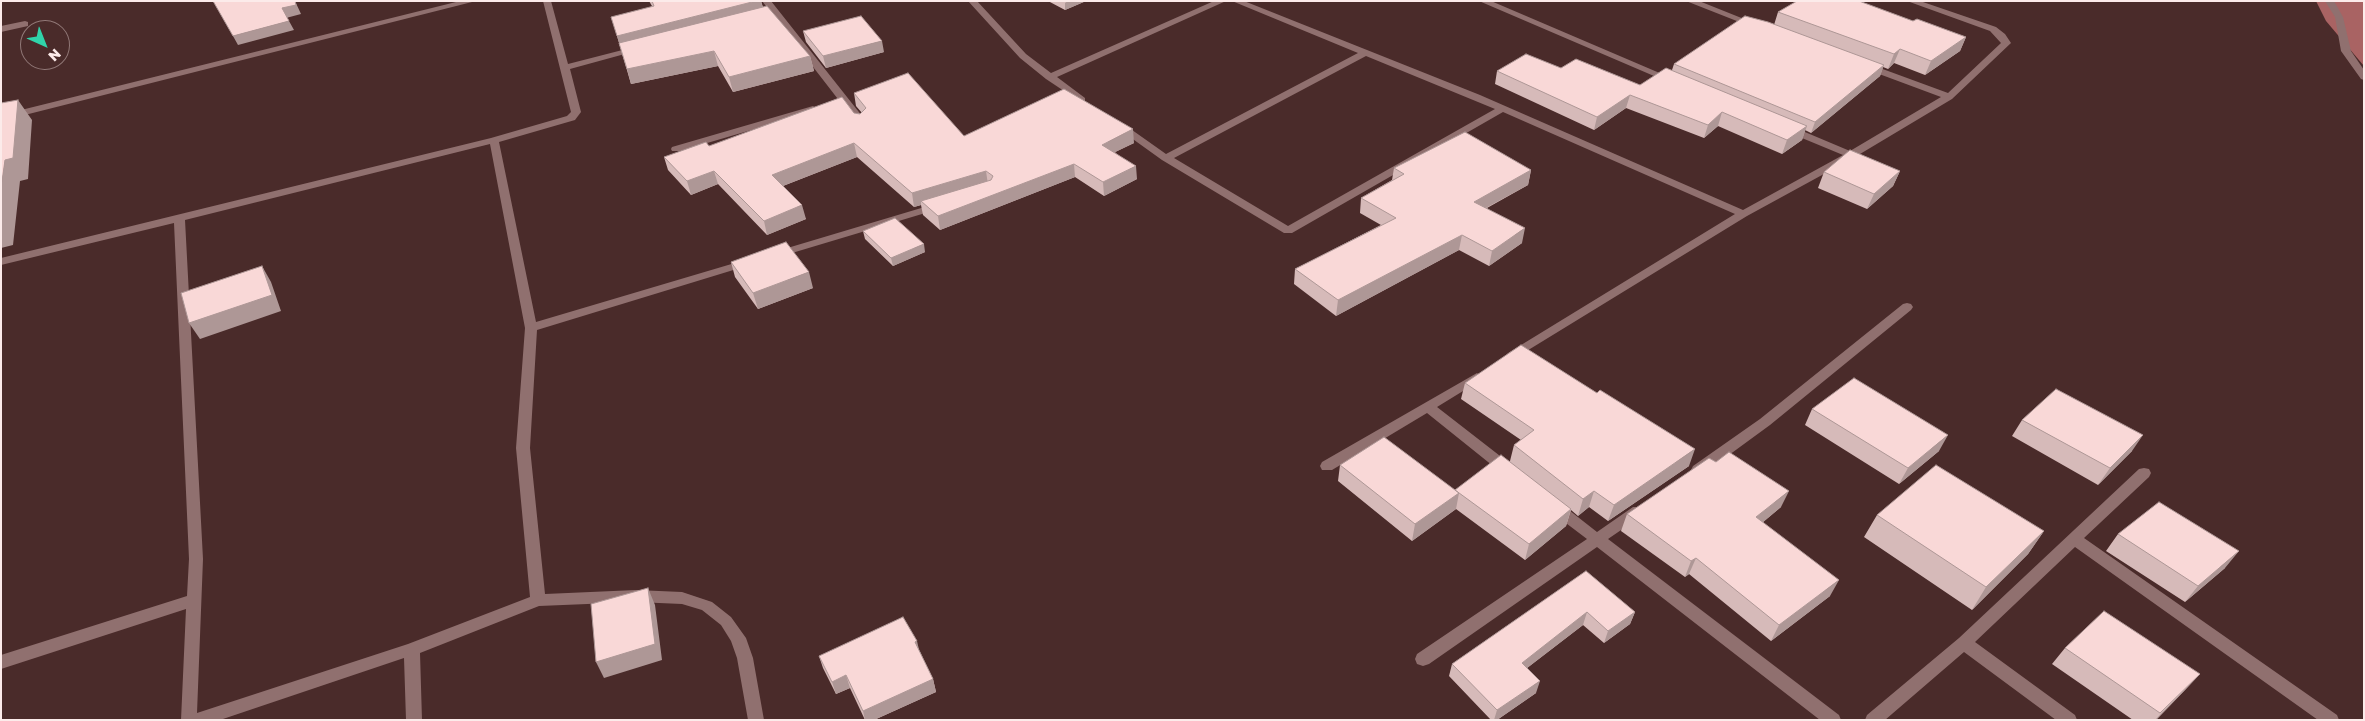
<!DOCTYPE html>
<html>
<head>
<meta charset="utf-8">
<style>
  body { margin:0 }
  #map { position:relative; width:2365px; height:721px; overflow:hidden; background:#4a2b2a; font-family:"Golos Text",sans-serif }
  canvas { display:block }
  .frame { position:absolute; inset:0; border:2px solid #fcebea; pointer-events:none }
  .north { position:absolute; left:20px; top:20px; width:50px; height:50px; box-sizing:border-box; background:#4a2b2a; border:1px solid #917877; border-radius:50%; rotate:136deg; font-size:14px; font-weight:700; line-height:20px; text-align:center; color:#fcebea }
  .north::after { content:''; display:block; margin:auto; width:18px; height:22px; background:#30d4aa; clip-path:polygon(50% 0,100% 100%,50% 72%,0 100%) }
</style>
</head>
<body>
<div id="map">
<canvas width="2365" height="721"></canvas>
<div class="frame"></div>
<div class="north">N</div>
</div>
<script>
const c = document.querySelector('canvas').getContext('2d');
c.lineJoin = 'round';
function paint(path, color) { c.fillStyle = color; c.fill(path, 'evenodd'); }
const poly = rows => new Path2D(rows.map(r => 'M' + r).join(''));
function trace(path, color, width, dash) { c.strokeStyle = color; c.lineWidth = width; c.lineCap = dash ? 'butt' : 'round'; c.setLineDash(dash || []); c.stroke(path); }
paint(poly([
  [2316,1,2364,1,2364,66,2326,21]
]), '#a96363');
paint(poly([
  [460,1,476,1,1,121,1,115,460,1],
  [543,1,551,1,568,64,638,46,643,49,570,69,581,112,575,120,499,142,536,322,745,260,749,258,755,262,753,264,537,330,530,448,545,594,636,590,682,592,712,602,731,617,746,638,753,658,764,720,748,720,737,658,731,641,721,625,702,610,682,604,636,602,539,606,420,653,422,720,406,720,404,658,220,720,181,720,186,609,1,669,1,655,187,596,189,559,174,223,1,265,1,258,491,138,567,116,571,112,543,1],
  [490,144,525,328,516,448,530,597,408,644,197,713,203,559,185,220,490,144],
  [762,1,771,1,866,121,866,125,858,125,762,1],
  [968,1,977,1,1026,54,1051,73,1214,1,1226,1,1057,77,1085,98,1085,102,1082,103,1046,79,1020,58,968,1],
  [1232,1,1244,1,1480,95,1743,210,1843,155,1785,131,1785,127,1793,127,1850,151,1941,97,1863,68,1863,64,1869,64,1948,93,2001,43,1990,31,1907,1,1920,1,1996,27,2005,34,2011,43,1952,99,1855,157,1747,216,1512,360,1508,359,1506,356,1508,353,1735,214,1503,112,1292,233,1284,233,1162,160,1116,127,1121,124,1125,125,1166,154,1358,53,1232,1],
  [1366,56,1495,109,1288,226,1174,158,1366,56],
  [1479,1,1491,1,1676,80,1674,82,1668,82,1479,1],
  [1686,1,1699,1,1759,25,1752,27,1686,1],
  [2325,1,2334,1,2343,17,2351,51,2364,70,2364,80,2361,79,2341,51,2335,17,2325,1],
  [25,21,28,22,28,26,1,32,1,26,25,21],
  [813,106,818,109,816,111,680,151,672,151,671,149,672,147,813,106],
  [938,203,943,206,942,208,782,256,778,257,772,254,774,252,938,203],
  [1907,303,1911,304,1913,307,1911,310,1770,425,1703,474,1693,474,1691,470,1693,466,1760,419,1903,304,1907,303],
  [1477,373,1483,377,1481,380,1437,407,1513,466,1515,470,1513,474,1503,474,1427,413,1332,470,1322,470,1320,466,1322,462,1477,373],
  [2144,468,2149,469,2151,473,2149,477,2084,538,2337,715,2339,720,2318,720,2075,547,1975,642,2075,715,2077,720,2056,720,1964,652,1885,720,1865,720,1867,715,1959,638,2139,469,2144,468],
  [1555,502,1560,503,1597,532,1633,507,1643,507,1645,511,1643,515,1608,539,1839,715,1841,720,1820,720,1597,547,1429,664,1423,666,1417,664,1415,659,1417,654,1587,539,1550,511,1548,507,1550,503,1555,502]
]), '#90706f');
paint(poly([
  [649,1,761,1,763,7,810,56,814,71,733,92,718,66,631,84,617,36,652,6],
  [1048,1,1086,1,1065,10],
  [1778,12,1913,21,1966,37,1960,51,1925,75,1894,63,1888,69,1883,67,1880,76,1811,133,1805,130,1802,140,1782,154,1718,126,1704,138,1626,108,1594,130,1495,84,1497,71,1561,68,1640,85,1672,70,1674,64,1774,25],
  [803,31,884,52,826,68,806,42],
  [854,93,964,136,1134,143,1115,152,1137,179,1104,196,1075,177,940,230,923,215,921,205,914,207,857,157,783,186,806,219,767,235,718,184,691,195,668,170,664,157,709,146,854,113,860,114,862,113,856,106],
  [1394,168,1531,170,1528,185,1487,208,1522,243,1489,266,1459,250,1336,316,1294,284,1295,269,1381,225,1360,213,1361,198,1392,180],
  [1900,171,1893,186,1867,209,1818,188,1824,172],
  [863,231,925,252,893,266,865,239],
  [731,262,813,288,758,309,735,277],
  [1465,383,1689,466,1608,521,1589,507,1578,516,1571,510,1566,526,1525,560,1456,509,1412,541,1338,481,1340,465,1455,490,1510,461,1514,445,1521,440,1461,399],
  [1812,409,1939,451,1899,484,1805,425],
  [2022,420,2132,451,2098,485,2012,436],
  [1716,462,1781,507,1763,522,1830,596,1771,641,1689,574,1685,577,1621,531,1627,514],
  [1877,515,2044,531,2028,554,1972,610,1864,537],
  [2118,534,2225,568,2185,602,2106,551],
  [1586,571,1635,612,1630,624,1604,643,1583,625,1527,668,1536,693,1497,720,1491,720,1449,676,1452,664],
  [2065,648,2200,674,2185,690,2156,720,2133,720,2052,664],
  [920,652,933,679,936,692,874,720,865,720,850,688,836,694,823,668,819,656]
]), '#d6bab9');
paint(poly([
  [295,1,301,14,286,18,282,8],
  [756,1,761,1,764,13,621,49,617,36],
  [1068,1,1086,1,1065,10,1065,3],
  [289,21,294,30,238,45,233,36],
  [1966,37,1960,51,1925,75,1931,61],
  [882,41,884,52,826,68,823,56],
  [1900,49,1894,63,1888,69,1894,54],
  [714,51,718,66,631,84,627,69],
  [810,56,814,71,733,92,729,77],
  [1884,65,1880,76,1811,133,1815,122],
  [1630,95,1626,108,1594,130,1597,117],
  [18,100,32,120,28,179,20,181,13,245,1,248,1,189,5,160],
  [1722,112,1718,126,1704,138,1708,125],
  [1807,126,1802,140,1782,154,1787,140],
  [1133,129,1134,143,1103,158,1102,145],
  [854,143,857,157,775,189,772,175],
  [1074,164,1075,177,940,230,938,216],
  [1136,166,1137,179,1104,196,1103,182],
  [1531,170,1528,185,1471,216,1474,202],
  [714,171,718,184,691,195,687,181],
  [986,171,988,185,921,201,921,205,914,207,912,193],
  [1900,171,1893,186,1867,209,1874,194],
  [802,205,806,219,767,235,764,221],
  [1525,228,1522,243,1489,266,1492,251],
  [1462,235,1459,250,1336,316,1338,300],
  [924,244,925,252,893,266,891,258],
  [262,266,271,282,281,311,200,339,189,323],
  [809,272,813,288,758,309,753,293],
  [1948,435,1939,451,1899,484,1908,468],
  [2143,435,2132,451,2098,485,2110,468],
  [1695,449,1689,466,1608,521,1614,505],
  [1594,491,1589,507,1578,516,1583,499],
  [1789,491,1781,507,1749,534,1756,517],
  [1459,493,1456,509,1412,541,1415,524],
  [1571,509,1566,526,1525,560,1529,544],
  [2044,531,2028,554,1972,610,1986,587],
  [2239,551,2225,568,2185,602,2198,586],
  [1696,558,1689,574,1685,577,1691,561],
  [1839,580,1830,596,1771,641,1779,625],
  [648,588,655,605,662,660,604,678,596,662],
  [1587,612,1583,625,1518,675,1522,663],
  [1635,612,1630,624,1604,643,1608,631],
  [917,641,920,654,915,642],
  [2200,674,2185,690,2156,720,2155,720],
  [846,675,850,688,836,694,832,682],
  [933,679,936,692,874,720,865,720,863,711],
  [1540,681,1536,693,1497,720,1494,720,1497,710]
]), '#ae9796');
const building = poly([
  [213,1,295,1,296,5,282,8,289,21,233,36,213,1],
  [652,1,756,1,617,36,611,17,654,6,652,1],
  [1797,1,1859,1,1913,21,1917,19,1966,37,1931,61,1900,49,1894,54,1778,12,1797,1],
  [767,6,810,56,729,77,714,51,627,69,619,43,767,6],
  [861,16,882,41,823,56,803,31,861,16],
  [1745,16,1768,22,1884,65,1815,122,1674,64,1745,16],
  [1526,54,1561,68,1576,59,1640,85,1666,68,1807,126,1787,140,1722,112,1708,125,1630,95,1597,117,1497,71,1526,54],
  [908,73,964,136,1064,89,1133,129,1102,145,1136,166,1103,182,1074,164,938,216,921,201,991,180,993,176,986,171,912,193,854,143,772,175,802,205,764,221,714,171,687,181,664,157,706,142,709,146,842,97,854,113,860,114,866,108,854,93,908,73],
  [18,100,13,158,5,160,1,189,1,103,18,100],
  [1465,132,1531,170,1474,202,1525,228,1492,251,1462,235,1338,300,1295,269,1396,218,1361,198,1404,174,1394,168,1465,132],
  [1850,150,1900,171,1874,194,1824,172,1850,150],
  [895,218,924,244,891,258,863,231,895,218],
  [786,242,809,272,753,293,731,262,786,242],
  [262,266,272,295,189,323,181,293,262,266],
  [1521,345,1597,393,1600,390,1695,449,1614,505,1594,491,1583,499,1514,445,1534,430,1465,383,1521,345],
  [1854,378,1948,435,1908,468,1812,409,1854,378],
  [2056,389,2143,435,2110,468,2022,420,2056,389],
  [1384,437,1459,493,1415,524,1340,465,1384,437],
  [1729,452,1789,491,1756,517,1839,580,1779,625,1696,558,1691,561,1627,514,1709,458,1716,462,1729,452],
  [1501,455,1571,509,1529,544,1455,490,1501,455],
  [1936,465,2044,531,1986,587,1877,515,1936,465],
  [2159,502,2239,551,2198,586,2118,534,2159,502],
  [1586,571,1635,612,1608,631,1587,612,1522,663,1540,681,1497,710,1452,664,1586,571],
  [648,588,655,644,596,662,591,604,648,588],
  [2104,611,2200,674,2160,713,2065,648,2104,611],
  [903,617,917,641,915,642,933,679,863,711,846,675,832,682,819,656,903,617]
]);
paint(building, '#f9d8d7');
trace(building, '#ae9796', 1);
</script>
</body>
</html>
